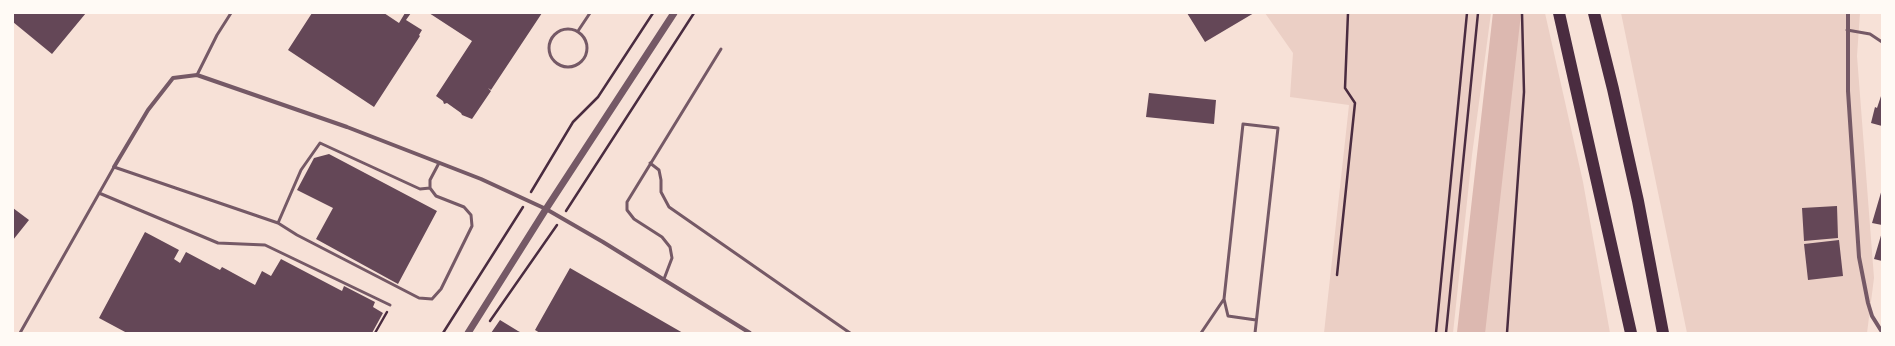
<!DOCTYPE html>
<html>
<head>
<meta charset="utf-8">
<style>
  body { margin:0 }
  #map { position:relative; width:1895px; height:346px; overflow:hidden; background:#f7e1d7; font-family:Jost,sans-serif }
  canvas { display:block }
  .frame { position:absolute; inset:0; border:14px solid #fffaf5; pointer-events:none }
</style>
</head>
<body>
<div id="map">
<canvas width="1895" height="346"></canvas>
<div class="frame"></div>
</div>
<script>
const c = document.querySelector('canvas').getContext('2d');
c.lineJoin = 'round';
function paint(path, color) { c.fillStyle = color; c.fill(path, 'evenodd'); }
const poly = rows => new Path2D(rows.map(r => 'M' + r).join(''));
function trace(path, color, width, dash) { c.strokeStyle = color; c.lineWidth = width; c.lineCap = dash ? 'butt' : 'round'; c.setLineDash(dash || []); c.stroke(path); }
paint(poly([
  [1265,13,1491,13,1472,155,1453,333,1324,333,1349,105,1290,97,1293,53],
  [1519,13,1545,13,1583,182,1610,333,1478,333,1499,132],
  [1621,13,1860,13,1857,56,1874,278,1867,333,1687,333]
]), '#ebcfc5');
trace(poly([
  [1471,333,1507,13]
]), '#dcb8b0', 28);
paint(poly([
  [13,13,86,13,52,54,13,22],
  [312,13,384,13,399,23,405,13,411,13,406,20,422,30,419,35,420,36,374,107,288,50],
  [429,13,542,13,491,90,488,88,491,91,472,119,462,115,461,113,447,103,444,104,443,101,436,96,472,41],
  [1187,13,1254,13,1205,42],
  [1149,93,1216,100,1214,124,1146,117],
  [1882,93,1882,126,1871,123,1875,107,1877,108],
  [329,154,437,211,398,284,316,239,333,208,297,190,314,158],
  [1882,189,1882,225,1872,223],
  [1837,206,1838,238,1804,241,1802,208],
  [13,208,29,220,13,240],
  [145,232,179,250,174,259,180,263,186,252,220,270,222,267,255,285,262,271,271,276,281,259,342,291,344,286,375,302,373,307,383,313,372,333,127,333,99,318],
  [1882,232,1882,261,1874,259],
  [1839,240,1843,276,1808,280,1804,244],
  [570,268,683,333,540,333,535,330],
  [500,320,518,331,522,333,491,333]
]), '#644757');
trace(poly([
  [531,192,573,122,598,97,653,13],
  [566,211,694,13],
  [1337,275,1355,103,1345,88,1348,13],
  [490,321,557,225],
  [375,333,387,312],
  [443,333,523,207],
  [1436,333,1467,13],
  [1446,333,1478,13],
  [1507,333,1524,92,1522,13]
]), '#4a2c40', 2.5);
trace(poly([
  '549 48a19 19 0 1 1 38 0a19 19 0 1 1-38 0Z',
  [1847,30,1870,34,1882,42],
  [578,31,590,13],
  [197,75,217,35,231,13],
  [650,163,659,170,661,180,661,192,669,207,850,333],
  [99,193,218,243,265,245,390,305],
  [278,223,301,170,320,143,420,189,430,188],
  [664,279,672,258,670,247,662,237,634,219,627,210,627,202,721,49],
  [1224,299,1228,316,1256,320],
  [20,333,114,167,278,223,297,235,419,298,432,299,441,289,472,226,471,215,464,207,436,196,430,188,430,180,439,163],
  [1201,333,1224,299,1243,124,1278,128,1255,333]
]), '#755966', 3);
trace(poly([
  [1848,13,1848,91,1859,257,1868,303,1872,316,1882,332],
  [114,167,148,110,173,78,197,75,347,127,481,179,546,209,603,242,750,333]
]), '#755966', 4);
trace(poly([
  [468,333,546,209,674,13]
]), '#755966', 7);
trace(poly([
  [1559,13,1631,333],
  [1594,13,1613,89,1638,201,1663,333]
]), '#4a2c40', 12);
</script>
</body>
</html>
